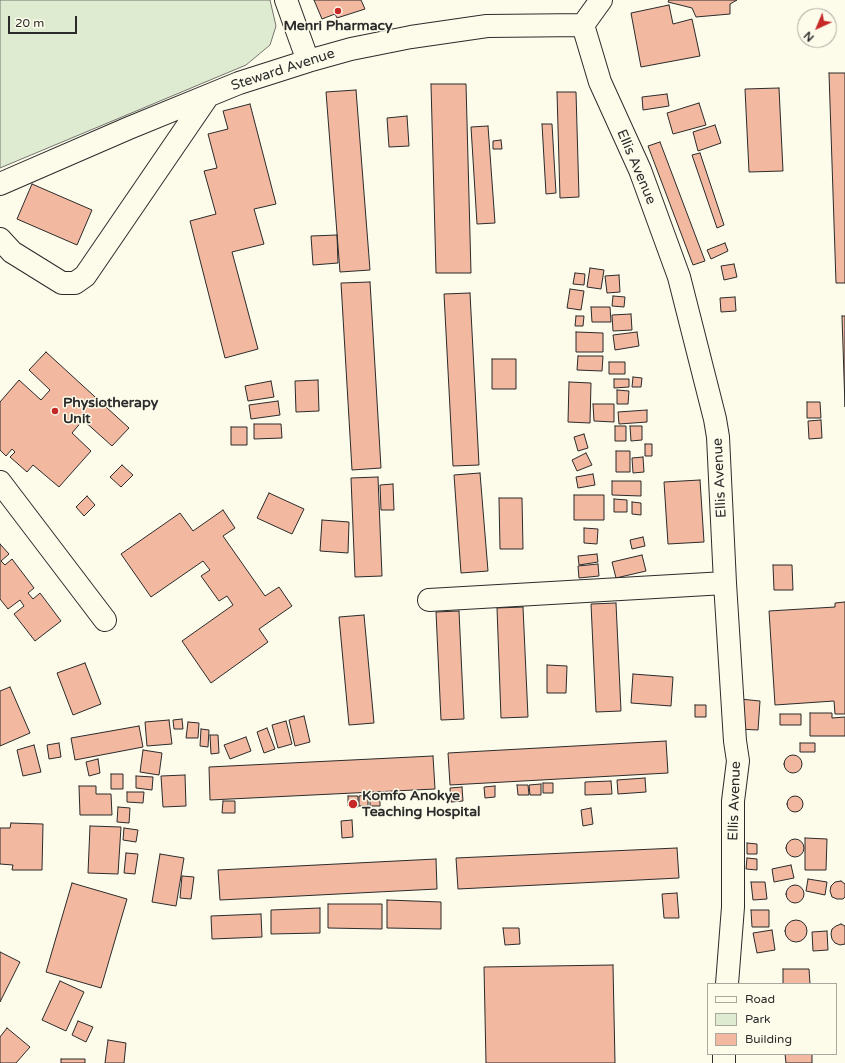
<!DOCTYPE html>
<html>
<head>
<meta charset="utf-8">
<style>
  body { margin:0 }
  #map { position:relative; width:845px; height:1063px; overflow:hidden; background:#fdfbea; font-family:"Varela Round",sans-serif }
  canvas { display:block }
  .legend { position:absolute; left:707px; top:983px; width:130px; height:72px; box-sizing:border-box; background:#fdfbea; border:1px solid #a9a89e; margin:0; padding:5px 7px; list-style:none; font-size:12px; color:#2b2b2b }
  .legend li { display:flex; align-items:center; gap:8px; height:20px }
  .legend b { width:20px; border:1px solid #a9a89e }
  .north { position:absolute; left:797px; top:8px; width:40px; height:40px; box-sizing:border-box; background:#fdfbea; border:1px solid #a9a89e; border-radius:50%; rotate:224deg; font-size:11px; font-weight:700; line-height:16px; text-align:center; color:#2b2b2b }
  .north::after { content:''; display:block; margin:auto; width:14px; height:18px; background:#c62828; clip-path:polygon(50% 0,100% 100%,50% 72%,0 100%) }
  .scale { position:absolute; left:8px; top:16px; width:69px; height:18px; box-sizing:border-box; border:2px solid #2b2b2b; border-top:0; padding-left:5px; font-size:12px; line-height:14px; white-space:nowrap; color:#2b2b2b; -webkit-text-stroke:3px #fdfbea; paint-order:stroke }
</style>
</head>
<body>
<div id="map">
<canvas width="845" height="1063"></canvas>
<ul class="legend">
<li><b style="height:5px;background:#fdfbea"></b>Road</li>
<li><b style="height:11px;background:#deebd1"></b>Park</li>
<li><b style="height:11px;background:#f2b8a0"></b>Building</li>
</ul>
<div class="north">N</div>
<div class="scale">20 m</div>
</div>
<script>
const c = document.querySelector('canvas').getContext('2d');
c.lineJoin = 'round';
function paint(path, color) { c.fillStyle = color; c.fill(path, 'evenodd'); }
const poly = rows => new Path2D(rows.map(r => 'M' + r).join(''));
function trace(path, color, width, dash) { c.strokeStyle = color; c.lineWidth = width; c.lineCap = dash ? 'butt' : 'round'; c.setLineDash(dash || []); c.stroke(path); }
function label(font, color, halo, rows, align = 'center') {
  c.font = font + ' "Varela Round",sans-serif'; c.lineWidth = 3; c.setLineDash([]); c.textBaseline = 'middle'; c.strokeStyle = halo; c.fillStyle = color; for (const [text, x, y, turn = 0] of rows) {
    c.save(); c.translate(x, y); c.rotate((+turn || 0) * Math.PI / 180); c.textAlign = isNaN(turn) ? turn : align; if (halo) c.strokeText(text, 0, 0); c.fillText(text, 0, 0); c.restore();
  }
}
const green = poly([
  [0,0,270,0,276,26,270,45,246,65,0,168,0,0]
]);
paint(green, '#deebd1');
trace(green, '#74746e', 1);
const building = poly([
  [314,0,361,0,365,9,337,18,335,14,322,19,314,0],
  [669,0,737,0,730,4,730,14,696,17,692,8,668,2,669,0],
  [669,5,673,24,692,19,700,56,641,67,631,13,669,5],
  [829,73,845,73,845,283,836,283,829,73],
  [431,84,466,84,471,273,436,273,431,84],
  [779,88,783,171,749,172,745,89,779,88],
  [356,90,370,270,340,272,326,92,356,90],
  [557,92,576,92,579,197,560,198,557,92],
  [667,94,669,106,643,110,642,97,667,94],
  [699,103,706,125,673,134,667,113,699,103],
  [250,104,276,204,254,209,264,244,232,252,258,349,225,358,190,221,216,214,204,171,217,168,208,134,228,129,223,111,250,104],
  [407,116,409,146,389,147,387,118,407,116],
  [542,124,552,124,556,193,546,194,542,124],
  [715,125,721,143,698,151,693,132,715,125],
  [488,126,495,223,477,224,471,127,488,126],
  [501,140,502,149,493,149,493,141,501,140],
  [660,142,705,261,693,265,648,146,660,142],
  [700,153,724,225,717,228,692,155,700,153],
  [32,184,92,210,77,245,17,219,32,184],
  [337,235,338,263,313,265,311,236,337,235],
  [725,243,728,251,711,259,707,250,725,243],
  [734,264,737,277,724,280,721,266,734,264],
  [590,268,604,270,601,289,587,287,590,268],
  [575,273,585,274,584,285,573,284,575,273],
  [619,275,620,292,607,293,605,276,619,275],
  [370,282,381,468,352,470,341,283,370,282],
  [570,289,584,291,581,310,567,308,570,289],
  [470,293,479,465,453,466,444,294,470,293],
  [613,296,625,297,624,307,612,306,613,296],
  [735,297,736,311,721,312,720,298,735,297],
  [591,307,610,307,611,322,592,322,591,307],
  [631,314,632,330,613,331,612,315,631,314],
  [576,316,584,316,583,326,575,326,576,316],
  [842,316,845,316,845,407,842,316],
  [576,332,603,333,603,352,576,352,576,332],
  [637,332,639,346,615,350,613,335,637,332],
  [46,352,129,428,112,446,83,420,72,433,91,451,59,487,33,465,27,472,10,457,15,452,12,449,6,456,0,450,0,402,19,380,41,400,50,390,29,370,46,352],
  [578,356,603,356,602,371,577,370,578,356],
  [492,359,516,359,516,389,492,389,492,359],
  [609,362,625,362,625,374,609,374,609,362],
  [633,377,642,378,641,387,632,387,633,377],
  [614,379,629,379,629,387,614,388,614,379],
  [318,380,319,411,296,412,295,381,318,380],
  [271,381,274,397,248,401,245,386,271,381],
  [569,382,591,383,590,423,568,422,569,382],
  [617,390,629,391,628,404,617,404,617,390],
  [278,401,280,415,251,419,249,405,278,401],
  [807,402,820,402,821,418,807,418,807,402],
  [593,404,614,404,614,422,594,421,593,404],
  [647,410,647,422,619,424,618,412,647,410],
  [821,420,822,438,809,439,808,421,821,420],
  [254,424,281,424,282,438,254,439,254,424],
  [615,426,626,426,626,441,615,441,615,426],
  [630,426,642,426,642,440,631,441,630,426],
  [231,427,247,427,247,445,231,445,231,427],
  [584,434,588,448,578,451,574,437,584,434],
  [645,444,652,444,652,456,645,456,645,444],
  [616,451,630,451,630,472,616,472,616,451],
  [586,453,592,465,577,471,572,460,586,453],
  [643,457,644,472,633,473,632,458,643,457],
  [122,465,133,475,121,487,110,477,122,465],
  [480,473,488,571,461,573,454,475,480,473],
  [593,474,595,485,578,488,576,477,593,474],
  [378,477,382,576,355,577,351,478,378,477],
  [700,480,704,542,668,544,664,482,700,480],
  [612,481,641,481,641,496,612,495,612,481],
  [393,484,394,510,381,510,380,485,393,484],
  [269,493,304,509,292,534,257,518,269,493],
  [574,495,604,495,604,520,574,520,574,495],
  [87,496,95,505,84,516,76,507,87,496],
  [499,498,522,498,523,549,500,549,499,498],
  [614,499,627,500,627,512,614,512,614,499],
  [632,502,641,503,641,515,632,514,632,502],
  [223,510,235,528,223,536,265,596,279,587,292,606,259,629,268,642,211,683,182,641,233,605,227,596,219,601,201,576,210,570,203,561,151,597,121,554,180,513,193,531,223,510],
  [322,520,349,522,348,553,320,551,322,520],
  [584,528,598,529,597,544,584,543,584,528],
  [643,537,645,546,632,549,630,540,643,537],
  [0,544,9,554,1,561,5,565,12,559,34,588,28,593,33,599,40,593,61,621,35,641,14,614,24,606,20,600,8,609,0,599,0,544],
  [597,554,598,562,579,565,578,556,597,554],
  [642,555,646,571,616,578,612,562,642,555],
  [598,564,599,576,579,578,578,566,598,564],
  [773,565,792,565,793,590,774,590,773,565],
  [845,602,845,714,835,714,834,701,775,705,769,611,835,607,835,603,845,602],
  [616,603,621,711,596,712,591,604,616,603],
  [523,607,528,717,501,718,497,608,523,607],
  [459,611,464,719,441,720,436,612,459,611],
  [364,615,374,723,349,725,339,617,364,615],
  [85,663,101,704,73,715,57,673,85,663],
  [547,665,567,666,566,693,547,693,547,665],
  [633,674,673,677,671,706,631,703,633,674],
  [10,687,30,733,0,746,0,691,10,687],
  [740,699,760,701,758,730,738,729,740,699],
  [695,705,706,705,706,717,695,717,695,705],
  [810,713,832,713,832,718,845,717,845,736,810,736,810,713],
  [780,714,801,714,801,725,780,725,780,714],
  [304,716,310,742,295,746,289,720,304,716],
  [182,719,183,729,174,729,173,720,182,719],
  [169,720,172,744,147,746,145,722,169,720],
  [286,721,292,744,278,748,272,725,286,721],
  [188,722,199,723,198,738,186,738,188,722],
  [139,726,143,747,75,760,71,738,139,726],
  [267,728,275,749,264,753,257,732,267,728],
  [201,729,209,730,208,747,200,746,201,729],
  [210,735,218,735,219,753,211,754,210,735],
  [246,737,251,751,230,759,224,745,246,737],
  [666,741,668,773,450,785,448,753,666,741],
  [59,743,61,757,49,759,47,745,59,743],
  [800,743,815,743,815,752,800,752,800,743],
  [34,745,41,772,23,776,17,750,34,745],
  [143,750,162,753,159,775,140,772,143,750],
  '784 764a9 9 0 1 1 18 0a9 9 0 1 1-18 0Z',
  [433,756,435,789,210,800,209,767,433,756],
  [98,759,100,773,89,776,86,762,98,759],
  [111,774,123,774,123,789,111,789,111,774],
  [185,775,186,806,163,807,161,776,185,775],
  [136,776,153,777,152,790,136,788,136,776],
  [645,778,646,792,618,794,617,780,645,778],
  [611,781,612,794,585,795,585,782,611,781],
  [543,783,553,783,553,793,543,793,543,783],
  [541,784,541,795,530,795,529,785,541,784],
  [517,785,528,785,529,795,518,795,517,785],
  [79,786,96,786,96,794,111,794,112,815,80,815,79,786],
  [495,786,495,797,485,798,484,787,495,786],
  [462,787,463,801,451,802,450,788,462,787],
  [127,792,144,792,143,803,127,802,127,792],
  [380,794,380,806,370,806,370,795,380,794],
  [368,795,368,806,359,806,359,796,368,795],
  '787 804a8 8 0 1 1 16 0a8 8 0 1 1-16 0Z',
  [348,796,358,796,358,807,348,806,348,796],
  [223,801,235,801,235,813,222,813,223,801],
  [118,807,130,808,129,823,117,822,118,807],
  [591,808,593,824,583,826,581,810,591,808],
  [352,820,353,837,342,838,341,821,352,820],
  [11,823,43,824,42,870,12,870,13,865,0,864,0,828,10,828,11,823],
  [90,826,121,827,118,874,88,873,90,826],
  [124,828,138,830,136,842,123,840,124,828],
  [805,838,827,839,826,870,805,870,805,838],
  '786 848a9 9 0 1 1 18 0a9 9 0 1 1-18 0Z',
  [747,843,757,844,757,854,747,854,747,843],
  [677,848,679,878,458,889,456,858,677,848],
  [126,853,138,854,135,874,124,873,126,853],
  [160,854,184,858,176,906,152,902,160,854],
  [747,858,757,859,757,870,746,869,747,858],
  [436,859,437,889,220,900,218,870,436,859],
  [791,865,794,878,774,882,772,869,791,865],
  [182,876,194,877,191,899,180,898,182,876],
  [808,879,827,882,825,895,806,891,808,879],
  [841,881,845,884,845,897,843,899,837,899,832,897,830,891,831,886,835,882,841,881],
  [751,882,765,882,767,899,753,900,751,882],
  [72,883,127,899,101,988,46,972,72,883],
  '786 894a9 9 0 1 1 18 0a9 9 0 1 1-18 0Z',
  [677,893,679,918,664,918,662,894,677,893],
  [387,900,441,902,441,929,387,928,387,900],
  [328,904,382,904,382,929,328,928,328,904],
  [320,908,320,933,271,934,271,910,320,908],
  [751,910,769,910,769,927,752,927,751,910],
  [261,914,262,937,212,939,211,916,261,914],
  '785 931a11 11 0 1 1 22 0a11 11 0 1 1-22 0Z',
  [841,924,845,926,845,944,840,945,835,943,832,939,831,934,832,929,836,926,841,924],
  [503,928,519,928,520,944,505,945,503,928],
  [772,930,775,950,757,953,753,933,772,930],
  [827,931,828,950,813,951,812,932,827,931],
  [0,952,20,962,0,1002,0,952],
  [613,965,615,1063,486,1063,484,967,613,965],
  [783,969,809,969,810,984,783,984,783,969],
  [60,981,84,992,66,1031,42,1020,60,981],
  [78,1021,93,1027,86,1042,72,1035,78,1021],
  [7,1028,30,1047,16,1063,0,1063,0,1037,7,1028],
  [108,1040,126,1043,124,1063,105,1063,108,1040],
  [785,1054,812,1054,812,1063,786,1063,785,1054],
  [61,1059,85,1059,85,1063,61,1063,61,1059]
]);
paint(building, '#f2b8a0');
trace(building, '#2b2b2b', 1);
const minor = poly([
  [286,0,308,61],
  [583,25,600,82,640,170,679,277,715,419,718,437,725,583,735,741,738,761,733,801,733,907,727,984],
  [583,25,601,0],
  [0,184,129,128,239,83,308,61,351,49,411,37,487,26,583,25],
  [0,239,12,252,62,283,75,283,85,276,208,96],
  [0,482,105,620],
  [429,600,725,583],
  [724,1063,724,1054]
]);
trace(minor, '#2b2b2b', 24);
trace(minor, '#fdfbea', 22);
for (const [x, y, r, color] of [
  [338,11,4,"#c62828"],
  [55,411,4,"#c62828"],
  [353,804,5,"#c62828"]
]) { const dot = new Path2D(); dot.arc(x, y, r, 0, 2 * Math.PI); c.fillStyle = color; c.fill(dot); trace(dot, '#fdfbea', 1.5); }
label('bold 14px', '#2b2b2b', '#fdfbea', [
  ["Menri Pharmacy",338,26,"center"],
  ["Physiotherapy",63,403],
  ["Unit",63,419],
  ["Komfo Anokye",362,796],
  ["Teaching Hospital",362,812]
], 'left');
label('14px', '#2b2b2b', '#fdfbea', [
  ["Steward Avenue",283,70,-18],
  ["Ellis Avenue",636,167,67],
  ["Ellis Avenue",720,478,-93],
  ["Ellis Avenue",735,801,-88]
]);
</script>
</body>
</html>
